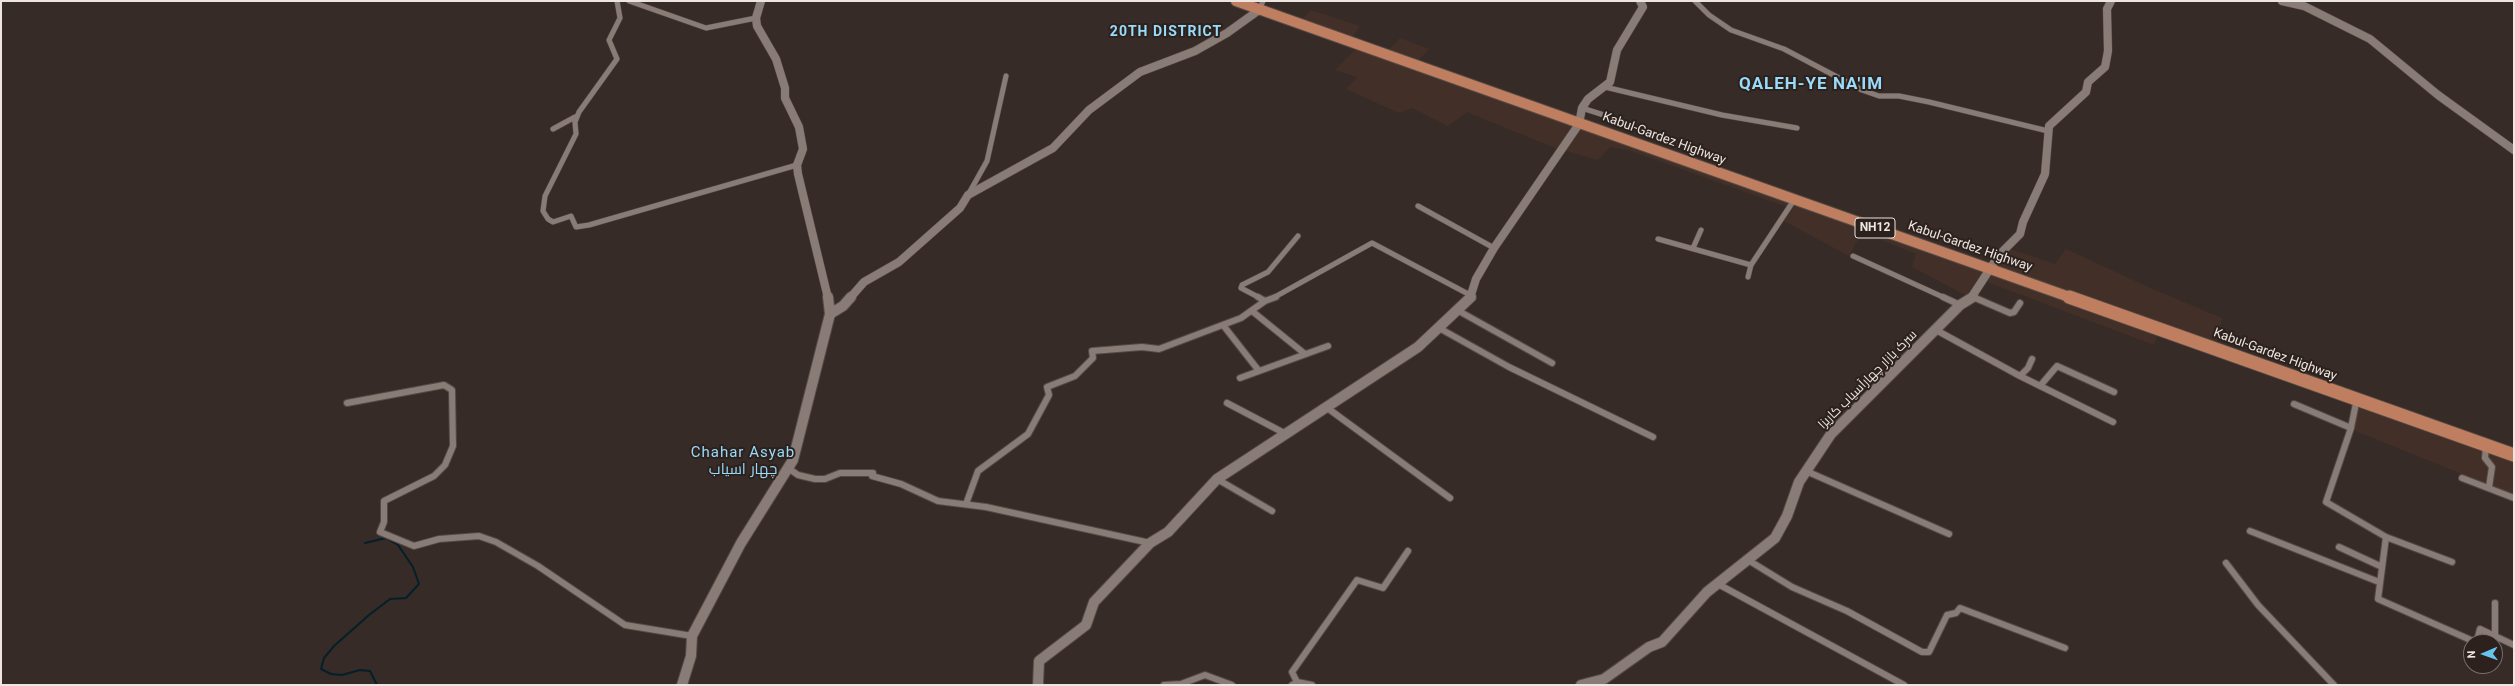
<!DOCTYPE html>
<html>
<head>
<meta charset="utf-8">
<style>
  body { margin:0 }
  #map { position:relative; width:2515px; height:686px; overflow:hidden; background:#362b26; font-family:Roboto,sans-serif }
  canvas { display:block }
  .frame { position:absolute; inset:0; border:2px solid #ece5e1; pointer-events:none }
  .north { position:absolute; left:2463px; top:634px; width:40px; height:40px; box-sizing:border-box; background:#2c211c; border:1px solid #796f6b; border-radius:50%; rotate:268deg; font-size:11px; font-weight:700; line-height:16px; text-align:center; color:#ece5e1 }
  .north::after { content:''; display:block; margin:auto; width:14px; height:18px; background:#66c4ef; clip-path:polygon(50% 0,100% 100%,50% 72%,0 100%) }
</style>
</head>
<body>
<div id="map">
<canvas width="2515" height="686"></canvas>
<div class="frame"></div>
<div class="north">N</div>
</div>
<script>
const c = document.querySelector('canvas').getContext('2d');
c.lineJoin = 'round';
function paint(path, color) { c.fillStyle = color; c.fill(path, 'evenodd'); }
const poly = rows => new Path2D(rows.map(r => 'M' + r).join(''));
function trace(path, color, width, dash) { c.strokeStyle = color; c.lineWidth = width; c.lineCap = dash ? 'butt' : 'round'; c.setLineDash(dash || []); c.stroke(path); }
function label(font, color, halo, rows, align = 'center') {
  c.font = font + ' Roboto,Cairo,sans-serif'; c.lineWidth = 4; c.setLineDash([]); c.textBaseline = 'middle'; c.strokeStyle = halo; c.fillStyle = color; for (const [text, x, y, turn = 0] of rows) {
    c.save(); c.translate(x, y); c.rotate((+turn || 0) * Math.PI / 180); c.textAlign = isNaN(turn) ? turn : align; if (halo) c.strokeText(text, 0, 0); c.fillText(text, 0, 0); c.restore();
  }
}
paint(poly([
  [1311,10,1360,26,1351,40,1300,21],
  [1400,38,1429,49,1416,63,1387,52],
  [1356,49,2159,330,2154,345,1987,282,1969,297,1912,267,1916,254,1862,232,1849,256,1782,220,1787,207,1628,150,1610,147,1598,160,1555,148,1467,112,1448,126,1412,108,1399,113,1346,89,1357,77,1335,70],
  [2004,247,2055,264,2066,249,2155,290,2222,318,2216,345,1991,266],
  [2353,398,2514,456,2514,495,2353,430]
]), '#423028');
trace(poly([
  [365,543,386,538,398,545,413,567,419,584,406,598,390,599,369,615,334,646,324,658,321,669,331,674,342,675,360,670,370,671,377,685]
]), '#051f2a', 2);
const streetFar1 = poly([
  [617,1,620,18,609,40,617,59,579,112,575,122,576,134,545,196,543,211,548,219,553,222,571,216,576,227,589,225,797,165],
  [629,1,706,28,756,18],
  [1695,1,1709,15,1731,30,1784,49,1862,90,1879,96,1899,96,1929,102,2048,131],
  [1259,10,1263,1],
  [1605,87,1722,115,1797,128],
  [1582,108,1610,117],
  [553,129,575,117,575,122],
  [968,195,987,161,1006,76],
  [1418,206,1494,248],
  [1658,239,1751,265],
  [1693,248,1701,230],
  [1853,256,1945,298],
  [1748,277,1751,265,1794,200],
  [1973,297,1975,298],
  [1260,298,1241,288,1242,285,1268,272,1298,236],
  [1273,298,1372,243,1472,296]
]);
const street = poly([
  [1258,297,1265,301,1276,297],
  [1943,297,1960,305],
  [1973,297,2010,313,2014,312,2020,303],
  [1457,310,1552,363],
  [1252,311,1305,354],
  [1223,325,1259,371],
  [1439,328,1509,367,1653,437],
  [1936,330,2020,376,2113,422],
  [2020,376,2028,368,2032,359],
  [1240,378,1328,346],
  [2040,386,2057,366,2114,392],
  [2357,398,2351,428,2326,502,2386,537,2452,562],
  [347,403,444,385,452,390,453,446,445,465,434,476,384,501,384,522,380,532,414,546,439,539,479,536,496,542,538,566,625,625,692,636],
  [1227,403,1286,434],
  [2294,404,2351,428],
  [1326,407,1450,498],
  [2486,445,2485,458,2492,467,2489,487],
  [788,468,798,475,815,479,825,479,840,473,873,473,872,476,901,484,938,501,986,507,1150,543],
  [1806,471,1949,534],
  [2462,478,2514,498],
  [1217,479,1272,511],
  [966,504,978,471,1028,434,1049,395,1047,387,1075,376,1093,358,1092,351,1142,347,1159,349,1241,318,1265,301],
  [2250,531,2379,582],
  [2386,537,2378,599,2473,641,2477,641,2480,629,2514,645],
  [2339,547,2380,566],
  [1748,560,1792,587,1847,611,1922,652,1929,652,1947,615,1956,613,1960,608,2065,648],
  [2226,563,2258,605,2334,685],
  [1718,584,1904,685],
  [2495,603,2495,636],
  [1297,682,1292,672,1357,580,1383,588,1408,551],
  [1164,685,1181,684,1205,675,1232,685],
  [1292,685,1297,682,1312,685]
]);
const secondaryFar1 = poly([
  [761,1,756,18,757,26,776,59,785,88,785,98,799,127,803,149,797,165,798,174,828,298],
  [2282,1,2304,6,2370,39,2438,95,2514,150],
  [850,298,864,282,899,262,960,208,968,195,1053,148,1089,110,1140,72,1195,51,1227,33,1259,10],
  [1470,298,1476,279,1494,248,1579,124,1582,108,1588,99,1610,82,1617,50,1643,7,1640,1],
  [1971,298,1999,255,2020,234,2023,222,2045,174,2049,126,2086,92,2088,82,2105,67,2108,51,2107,9,2111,1]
]);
const secondary = poly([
  [830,314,843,306,851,297],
  [682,685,691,656,692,636,741,543,793,460,830,314,828,297],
  [1038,685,1039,661,1086,625,1094,602,1150,543,1168,532,1217,479,1418,347,1471,297],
  [1581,685,1604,679,1649,647,1662,642,1707,592,1775,538,1787,516,1799,482,1831,434,1960,305,1973,297]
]);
const highwayFar1 = poly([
  [1236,1,2072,298]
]);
const highway = poly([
  [2069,297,2514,455]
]);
trace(streetFar1, '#534a46', 6);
trace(street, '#534a46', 8);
trace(secondaryFar1, '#534a46', 9);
trace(secondary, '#534a46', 12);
trace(highwayFar1, '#534a46', 12);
trace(highway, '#534a46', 15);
trace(streetFar1, '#897b75', 5);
trace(street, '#897b75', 6);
trace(secondaryFar1, '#897b75', 8);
trace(secondary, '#897b75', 10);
trace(highwayFar1, '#bf7e5f', 10);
trace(highway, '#bf7e5f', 13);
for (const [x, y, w] of [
  [1875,228,40]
]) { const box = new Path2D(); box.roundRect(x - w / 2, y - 10, w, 20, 3); c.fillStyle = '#2c211c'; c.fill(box); trace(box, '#ece5e1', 1); }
label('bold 12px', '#ece5e1', null, [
  ["NH12",1875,228]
]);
label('13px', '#ece5e1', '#2c211c', [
  ["Kabul-Gardez Highway",1664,139,20],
  ["Kabul-Gardez Highway",1970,247,19],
  ["Kabul-Gardez Highway",2275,355,20],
  ["سرک بازار چهارآسیاب کاریزا",1868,380,-45]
]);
c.letterSpacing = '1px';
label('bold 14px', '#99dbfb', '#2c211c', [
  ["20TH DISTRICT",1166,32]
]);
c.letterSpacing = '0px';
c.letterSpacing = '1px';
label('15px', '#99dbfb', '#2c211c', [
  ["Chahar Asyab",743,453],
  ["چهار اسیاب",743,470]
]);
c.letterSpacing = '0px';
c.letterSpacing = '1px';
label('bold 17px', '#99dbfb', '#2c211c', [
  ["QALEH-YE NA'IM",1811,85]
]);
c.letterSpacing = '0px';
</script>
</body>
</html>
